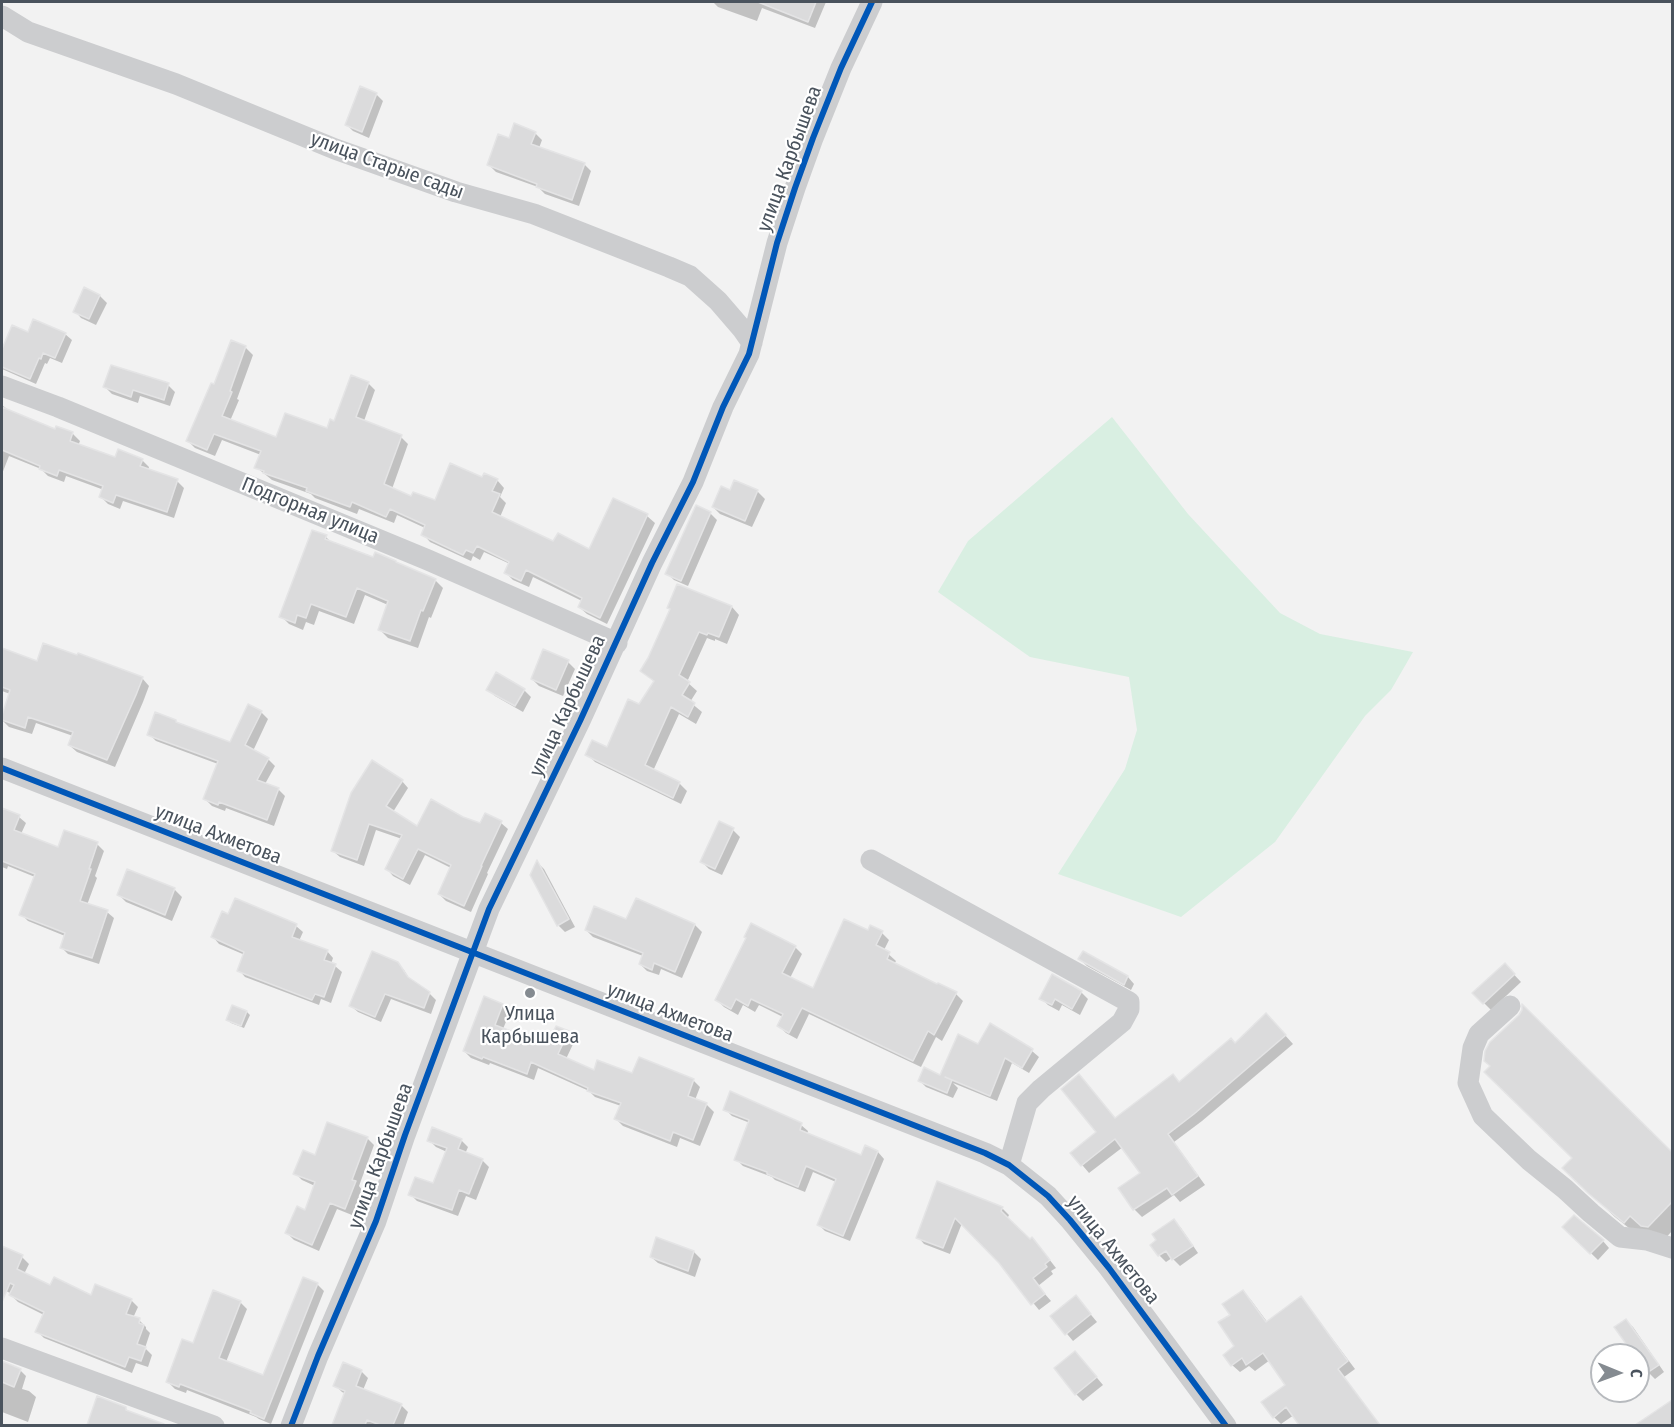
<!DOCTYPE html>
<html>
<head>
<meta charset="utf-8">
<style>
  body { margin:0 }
  #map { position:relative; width:1674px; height:1427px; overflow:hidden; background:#f2f2f2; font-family:"Fira Sans Condensed",sans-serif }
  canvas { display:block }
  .frame { position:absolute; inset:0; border:3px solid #4a535d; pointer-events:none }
  .north { position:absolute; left:1590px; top:1343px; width:60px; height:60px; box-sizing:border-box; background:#fff; border:2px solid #b7babe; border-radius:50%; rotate:91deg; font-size:16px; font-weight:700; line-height:24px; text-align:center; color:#4a535d }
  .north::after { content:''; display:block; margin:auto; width:21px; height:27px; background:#858b91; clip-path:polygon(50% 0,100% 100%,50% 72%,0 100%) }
</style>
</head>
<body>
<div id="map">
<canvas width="1674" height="1427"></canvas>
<div class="frame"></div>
<div class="north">С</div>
</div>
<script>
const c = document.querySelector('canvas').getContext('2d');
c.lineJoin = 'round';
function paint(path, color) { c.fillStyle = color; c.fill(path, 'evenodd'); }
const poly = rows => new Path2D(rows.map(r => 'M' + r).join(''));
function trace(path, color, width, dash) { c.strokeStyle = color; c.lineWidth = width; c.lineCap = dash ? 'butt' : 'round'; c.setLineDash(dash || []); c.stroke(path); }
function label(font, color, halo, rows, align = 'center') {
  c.font = font + ' "Fira Sans Condensed",sans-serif'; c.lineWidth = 4.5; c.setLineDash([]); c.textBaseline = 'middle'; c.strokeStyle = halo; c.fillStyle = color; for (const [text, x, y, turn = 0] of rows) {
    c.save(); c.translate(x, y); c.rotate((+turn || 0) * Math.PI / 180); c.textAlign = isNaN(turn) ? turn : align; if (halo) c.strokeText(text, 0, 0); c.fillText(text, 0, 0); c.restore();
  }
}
paint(poly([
  [1112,417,1188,514,1280,613,1320,634,1413,652,1391,690,1365,716,1275,842,1181,917,1058,874,1125,769,1137,730,1129,677,1030,657,938,592,968,541]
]), '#d9efe2');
paint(poly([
  [713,2,826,2,815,28,762,8,757,21,718,7],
  [376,94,383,101,369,138,353,131,346,124],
  [535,133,542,140,539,148,584,164,591,171,579,206,545,194,538,187,496,172,489,165,510,140],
  [84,289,100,296,107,303,96,325,81,318,75,311],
  [13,327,28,333,65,334,72,340,62,363,50,358,47,364,45,363,36,384,2,369,2,352],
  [231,342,246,348,253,355,237,399,239,400,230,421,277,439,328,430,368,383,375,390,364,421,401,437,408,444,392,489,412,498,436,502,483,479,497,480,504,488,500,497,506,503,500,517,554,543,590,551,647,516,655,523,607,624,587,614,579,607,582,601,533,577,529,587,513,580,506,573,510,564,484,552,480,560,473,556,471,561,430,542,423,534,425,528,397,515,394,523,359,509,357,514,315,498,311,494,272,480,256,467,261,455,222,440,215,456,195,448,188,441,215,386],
  [168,385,175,392,170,406,140,396,138,403,112,394,105,387],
  [2,405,11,412,56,431,57,427,73,434,80,441,78,446,115,459,142,460,149,467,148,471,177,481,184,488,174,518,123,501,120,509,108,504,101,497,104,490,66,476,64,482,48,476,41,469,9,456,2,474],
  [735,482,758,492,765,499,752,527,720,514,713,507,730,492],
  [710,513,717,520,688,586,674,580,667,573],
  [326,537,333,544,435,580,443,588,431,618,429,617,418,648,388,638,380,630,388,605,365,595,354,624,319,611,314,625,306,622,303,630,289,624,281,616],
  [732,607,739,615,727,644,715,639,715,641,707,638,687,682,697,691,690,702,702,712,696,724,679,714,653,771,680,784,687,791,681,804,595,762,587,754,608,749,640,706,655,682,641,671],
  [2,651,38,663,142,678,149,686,143,702,115,767,77,752,69,745,73,736,36,723,32,734,9,727,2,720,10,694,2,691],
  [568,662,575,669,563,696,539,686,532,679],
  [488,689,524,690,531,697,523,712,495,696],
  [261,712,268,719,253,751,268,759,275,766,265,784,278,789,285,796,274,826,226,808,225,811,212,806,205,799,218,764,156,741,149,734,230,744],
  [402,781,408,788,393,812,418,828,463,818,481,825,486,815,501,823,508,829,487,873,488,874,471,912,446,901,439,894,451,868,425,855,410,885,393,876,387,869,402,839,376,830,364,866,340,857,333,851],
  [2,809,19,817,26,823,21,834,59,849,65,832,97,844,104,851,95,876,97,878,87,905,107,912,114,918,99,964,68,954,61,947,65,936,28,921,21,914,35,877,8,866,7,869,2,867],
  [733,830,740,837,722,875,709,869,702,862],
  [538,863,544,869,575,927,565,932,558,925],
  [128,871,175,890,182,897,172,921,126,902,119,895],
  [637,900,695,925,702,932,682,978,661,969,659,975,647,971,640,964,643,956,593,937,586,930,627,921],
  [296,926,303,932,299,941,327,951,333,958,331,964,335,966,342,972,331,1003,321,999,319,1005,245,977,239,970,245,955,219,944,213,937],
  [868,932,882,933,889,940,884,950,896,961,894,964,956,994,963,1001,942,1041,936,1037,921,1067,809,1014,797,1039,786,1033,779,1026,783,1017,759,1005,755,1012,743,1005,738,1015,724,1007,717,1000,795,947,802,954,790,978,814,990],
  [1083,953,1128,977,1134,984,1131,990,1087,966,1080,959],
  [397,963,404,970,411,982,429,993,436,1000,431,1014,391,999,381,1022,358,1012,351,1006],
  [1505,965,1521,982,1491,1010,1474,993],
  [1081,992,1088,999,1080,1015,1062,1005,1059,1011,1048,1005,1041,998],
  [503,1005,510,1012,503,1029,548,1047,568,1033,575,1040,566,1059,594,1072,693,1080,700,1087,695,1100,707,1105,714,1112,700,1146,680,1138,677,1147,623,1126,616,1119,621,1106,595,1097,589,1091,538,1068,534,1080,490,1063,489,1065,471,1058,464,1051],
  [232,1007,247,1012,250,1015,244,1028,231,1023,228,1020],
  [1524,1008,1672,1154,1672,1231,1663,1241,1639,1236,1615,1217,1578,1182,1574,1158,1492,1066],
  [1274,1023,1293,1044,1202,1121,1174,1142,1205,1185,1180,1202,1174,1195,1142,1217,1134,1209,1142,1174,1123,1147,1089,1173,1072,1153,1116,1119,1180,1083,1235,1045],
  [991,1025,1032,1051,1039,1057,1029,1073,1012,1063,997,1101,953,1083,958,1088,953,1098,926,1087,920,1081,941,1077,978,1046],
  [725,1109,801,1125,808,1131,807,1134,862,1157,878,1152,884,1159,850,1241,825,1231,819,1225,836,1182,813,1172,805,1192,775,1180,772,1177,743,1166,736,1159,750,1123,732,1116],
  [367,1138,374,1145,359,1186,362,1190,352,1215,337,1209,319,1251,294,1240,287,1233,305,1212,315,1186,302,1180,295,1173,315,1157],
  [429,1140,461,1140,468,1147,465,1154,482,1160,489,1167,476,1200,466,1196,458,1216,417,1201,410,1194,434,1185,447,1152,436,1147],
  [938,1183,1002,1208,1009,1215,1007,1219,1030,1241,1039,1246,1056,1268,1051,1271,1053,1274,1038,1286,1051,1301,1039,1310,1000,1262,962,1223,950,1254,924,1244,918,1237],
  [1174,1221,1181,1228,1198,1253,1180,1266,1172,1258,1166,1262,1159,1255],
  [1564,1227,1603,1241,1609,1248,1598,1260],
  [2,1247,22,1257,29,1264,24,1274,51,1287,92,1297,131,1300,138,1307,133,1318,139,1320,146,1327,146,1329,150,1333,145,1348,152,1355,148,1367,136,1363,132,1373,44,1338,37,1331,44,1315,18,1302,11,1295,12,1294,2,1289],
  [694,1252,701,1259,695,1277,658,1263,651,1257],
  [317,1284,324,1291,271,1424,259,1419,256,1417,187,1390,186,1393,175,1389,168,1382,240,1302,247,1309,226,1362,264,1377],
  [1243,1292,1251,1300,1268,1323,1301,1298,1308,1306,1355,1369,1344,1377,1380,1426,1302,1426,1294,1415,1281,1424,1274,1417,1287,1385,1270,1360,1255,1371,1249,1366,1240,1372,1232,1365,1236,1346,1232,1315],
  [1082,1304,1097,1322,1073,1341,1052,1316],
  [1626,1321,1633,1327,1664,1372,1655,1379,1648,1372,1638,1358,1638,1355,1636,1355],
  [1082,1360,1103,1385,1083,1401,1076,1394],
  [2,1363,20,1370,26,1376,22,1389,29,1391,36,1397,28,1422,2,1412],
  [361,1371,368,1378,363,1390,401,1405,408,1412,403,1426,333,1426,346,1394,342,1392,335,1385],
  [98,1398,126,1409,130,1413,157,1423,160,1426,88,1426],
  [1668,1405,1672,1410,1672,1426,1638,1426]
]), '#0003');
const building = poly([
  [758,2,816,2,808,22,758,2],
  [360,86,377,93,362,132,345,125,360,86],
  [514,123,536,132,531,144,585,163,572,200,536,187,537,184,487,165,498,134,509,138,514,123],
  [84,287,100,295,89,319,73,312,84,287],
  [33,319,66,333,55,358,43,353,41,359,39,358,30,379,2,367,2,349,12,325,28,332,33,319],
  [231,340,246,346,230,391,232,392,222,416,276,437,285,413,327,428,330,419,334,421,351,375,369,382,356,417,402,435,384,484,411,496,413,492,435,500,450,463,482,477,484,473,498,479,492,491,500,494,492,512,553,541,558,533,589,549,613,498,648,514,600,618,578,607,582,598,526,570,521,581,504,573,509,562,477,546,473,553,466,550,463,555,421,535,425,525,390,509,386,517,352,502,350,507,306,491,307,488,263,473,264,471,254,468,261,451,214,434,207,450,186,441,211,383,214,384,231,340],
  [111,365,169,383,164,400,133,390,131,397,103,387,111,365],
  [2,407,55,429,56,426,73,432,70,441,115,457,118,449,143,459,140,466,178,479,167,512,116,495,113,503,99,497,103,486,59,470,57,476,39,469,40,466,2,450,2,407],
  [734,480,758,490,745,521,712,507,721,486,730,490,734,480],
  [696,505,711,512,681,581,665,574,696,505],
  [312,530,327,535,325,539,373,557,375,552,396,561,396,562,436,579,423,611,421,610,410,641,378,630,388,601,357,588,346,617,311,604,306,618,297,615,295,623,279,617,312,530],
  [677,584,732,606,719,637,708,633,707,635,699,632,679,675,690,682,682,695,695,703,688,717,671,707,645,765,680,782,673,798,585,755,592,740,607,747,628,699,639,704,654,681,640,671,648,658,670,609,667,608,677,584],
  [43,643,77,655,78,653,143,677,136,695,107,760,68,745,73,732,28,717,25,728,2,720,2,715,10,690,2,687,2,648,37,661,43,643],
  [543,649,569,660,556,690,531,679,543,649],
  [496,672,525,689,515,706,486,690,496,672],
  [248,704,262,711,245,745,269,758,257,780,279,788,267,820,219,802,218,805,203,799,218,761,147,735,155,712,176,720,176,722,230,742,248,704],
  [372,760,403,780,386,806,417,826,431,799,463,817,480,823,485,813,502,821,481,866,482,866,464,906,438,894,451,865,418,849,403,879,385,869,402,835,369,824,357,860,331,851,351,793,372,760],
  [2,808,20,815,14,830,58,847,64,830,98,842,89,869,91,869,80,901,108,910,92,958,60,948,65,933,19,915,35,874,2,861,2,808],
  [719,821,734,828,715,869,700,862,719,821],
  [537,860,569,919,557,926,530,875,537,860],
  [127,869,175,888,165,915,117,895,127,869],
  [235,898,297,924,292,937,328,950,324,960,336,964,324,997,315,994,312,1000,237,971,244,952,211,937,222,911,228,914,235,898],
  [636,898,695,924,675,972,654,963,652,970,639,964,643,953,585,930,594,906,626,919,636,898],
  [844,919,868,930,870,925,883,931,876,945,890,952,887,959,937,984,938,983,957,992,934,1035,928,1031,913,1061,802,1008,789,1033,777,1026,783,1014,751,999,748,1006,736,999,731,1009,715,1000,746,938,744,937,751,923,796,946,782,973,813,988,844,919],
  [372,951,398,962,408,977,430,992,424,1008,385,994,375,1017,349,1006,372,951],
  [1083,951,1128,976,1124,985,1078,959,1083,951],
  [1505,963,1515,974,1483,1004,1472,993,1505,963],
  [1052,974,1082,991,1072,1009,1055,999,1052,1005,1039,999,1052,974],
  [484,996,503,1004,495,1025,547,1045,556,1026,569,1031,558,1054,594,1070,597,1060,632,1073,639,1057,694,1079,688,1096,707,1103,693,1140,673,1132,670,1141,614,1119,621,1103,587,1091,588,1088,531,1062,527,1074,483,1057,482,1059,463,1051,484,996],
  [1522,1004,1672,1152,1672,1202,1648,1227,1641,1226,1630,1216,1624,1223,1589,1194,1562,1168,1572,1158,1484,1072,1490,1066,1484,1061,1485,1051,1490,1042,1519,1015,1522,1010,1522,1004],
  [232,1005,247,1011,241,1026,226,1020,232,1005],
  [1266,1013,1286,1035,1194,1114,1168,1134,1198,1176,1172,1195,1167,1188,1133,1210,1118,1188,1140,1173,1115,1139,1081,1166,1070,1153,1096,1132,1061,1089,1079,1074,1115,1118,1173,1074,1179,1082,1231,1038,1235,1043,1266,1013],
  [990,1023,1033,1049,1022,1068,1005,1058,990,1096,945,1077,952,1080,947,1093,918,1081,924,1067,940,1075,958,1034,978,1044,990,1023],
  [730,1091,802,1123,800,1130,861,1155,865,1145,878,1151,843,1236,817,1225,836,1179,806,1166,798,1187,767,1174,767,1172,734,1160,749,1120,723,1110,730,1091],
  [327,1122,368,1137,352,1180,356,1181,345,1209,330,1203,312,1245,285,1233,297,1206,305,1210,315,1182,293,1174,303,1150,315,1155,327,1122],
  [432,1127,462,1139,458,1149,483,1159,469,1194,459,1190,452,1210,408,1195,415,1177,433,1183,447,1148,427,1141,432,1127],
  [937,1181,1003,1207,1001,1211,1030,1239,1032,1237,1050,1260,1045,1264,1047,1267,1033,1278,1045,1294,1031,1305,999,1263,955,1218,943,1248,916,1238,937,1181],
  [1574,1215,1604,1240,1590,1254,1562,1227,1574,1215],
  [1174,1219,1193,1246,1172,1260,1166,1251,1158,1256,1150,1245,1156,1240,1152,1234,1174,1219],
  [656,1237,694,1251,688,1271,650,1257,656,1237],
  [2,1246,23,1255,17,1269,50,1285,54,1277,91,1295,95,1284,132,1299,126,1314,140,1318,139,1323,144,1325,137,1344,146,1347,141,1361,129,1357,125,1367,35,1332,44,1312,9,1295,14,1285,10,1283,2,1302,2,1246],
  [303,1277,318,1283,264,1419,250,1413,251,1411,180,1384,179,1387,166,1382,182,1339,193,1343,213,1290,241,1301,219,1358,263,1375,303,1277],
  [1243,1290,1266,1322,1301,1296,1348,1361,1338,1369,1380,1425,1299,1425,1286,1407,1273,1418,1261,1402,1285,1385,1263,1353,1246,1365,1242,1358,1231,1366,1223,1355,1234,1346,1218,1322,1230,1315,1222,1304,1243,1290],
  [1076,1295,1091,1314,1065,1335,1050,1316,1076,1295],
  [1626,1319,1659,1365,1647,1373,1638,1360,1638,1355,1634,1355,1614,1327,1626,1319],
  [1075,1351,1097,1377,1075,1395,1054,1368,1075,1351],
  [2,1361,21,1369,14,1387,2,1382,2,1361],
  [343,1362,362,1370,356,1386,402,1404,393,1425,380,1425,367,1420,365,1425,332,1425,345,1391,333,1386,343,1362],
  [97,1396,126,1407,126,1410,164,1424,163,1425,87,1425,97,1396],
  [1672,1400,1672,1425,1635,1425,1672,1400]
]);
paint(building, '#dbdbdc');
trace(building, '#e4e4e5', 1.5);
trace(poly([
  [2,16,28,32,176,84,335,149,456,192,534,214,669,267,690,276,718,301,743,330,752,343],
  [2,386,58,407,428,560,617,643],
  [2,768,985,1153,1009,1165,1048,1196,1070,1220,1109,1268,1226,1426],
  [871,860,1129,1002,1129,1009,1122,1022,1041,1089,1027,1103,1009,1165],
  [1510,1006,1479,1034,1473,1048,1468,1083,1483,1116,1529,1160,1565,1189,1591,1213,1620,1237,1647,1240,1672,1248],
  [2,1348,214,1426],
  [291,1426,318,1356,376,1221,405,1135,489,909,580,721,652,563,693,482,723,407,749,354,777,243,795,188,813,138,841,68,872,2]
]), '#cccdcf', 21);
trace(poly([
  [2,768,985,1153,1009,1165,1048,1196,1070,1220,1109,1268,1226,1426],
  [291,1426,318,1356,376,1221,405,1135,489,909,580,721,652,563,693,482,723,407,749,354,777,243,795,188,813,138,841,68,872,2]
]), '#0057b8', 6);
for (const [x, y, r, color] of [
  [530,993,6,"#858b91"]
]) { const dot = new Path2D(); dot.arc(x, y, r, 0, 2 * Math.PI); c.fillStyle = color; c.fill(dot); trace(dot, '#fff', 2); }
label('20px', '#4a535d', '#fff', [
  ["улица Карбышева",790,159,-70],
  ["улица Старые сады",387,166,20],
  ["Подгорная улица",310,511,22],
  ["улица Карбышева",568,706,-65],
  ["улица Ахметова",218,835,21],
  ["улица Ахметова",670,1013,21],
  ["улица Карбышева",381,1156,-70],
  ["улица Ахметова",1113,1250,51]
]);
label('20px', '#4a535d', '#fff', [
  ["Улица",530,1014],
  ["Карбышева",530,1037]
]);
</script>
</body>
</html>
